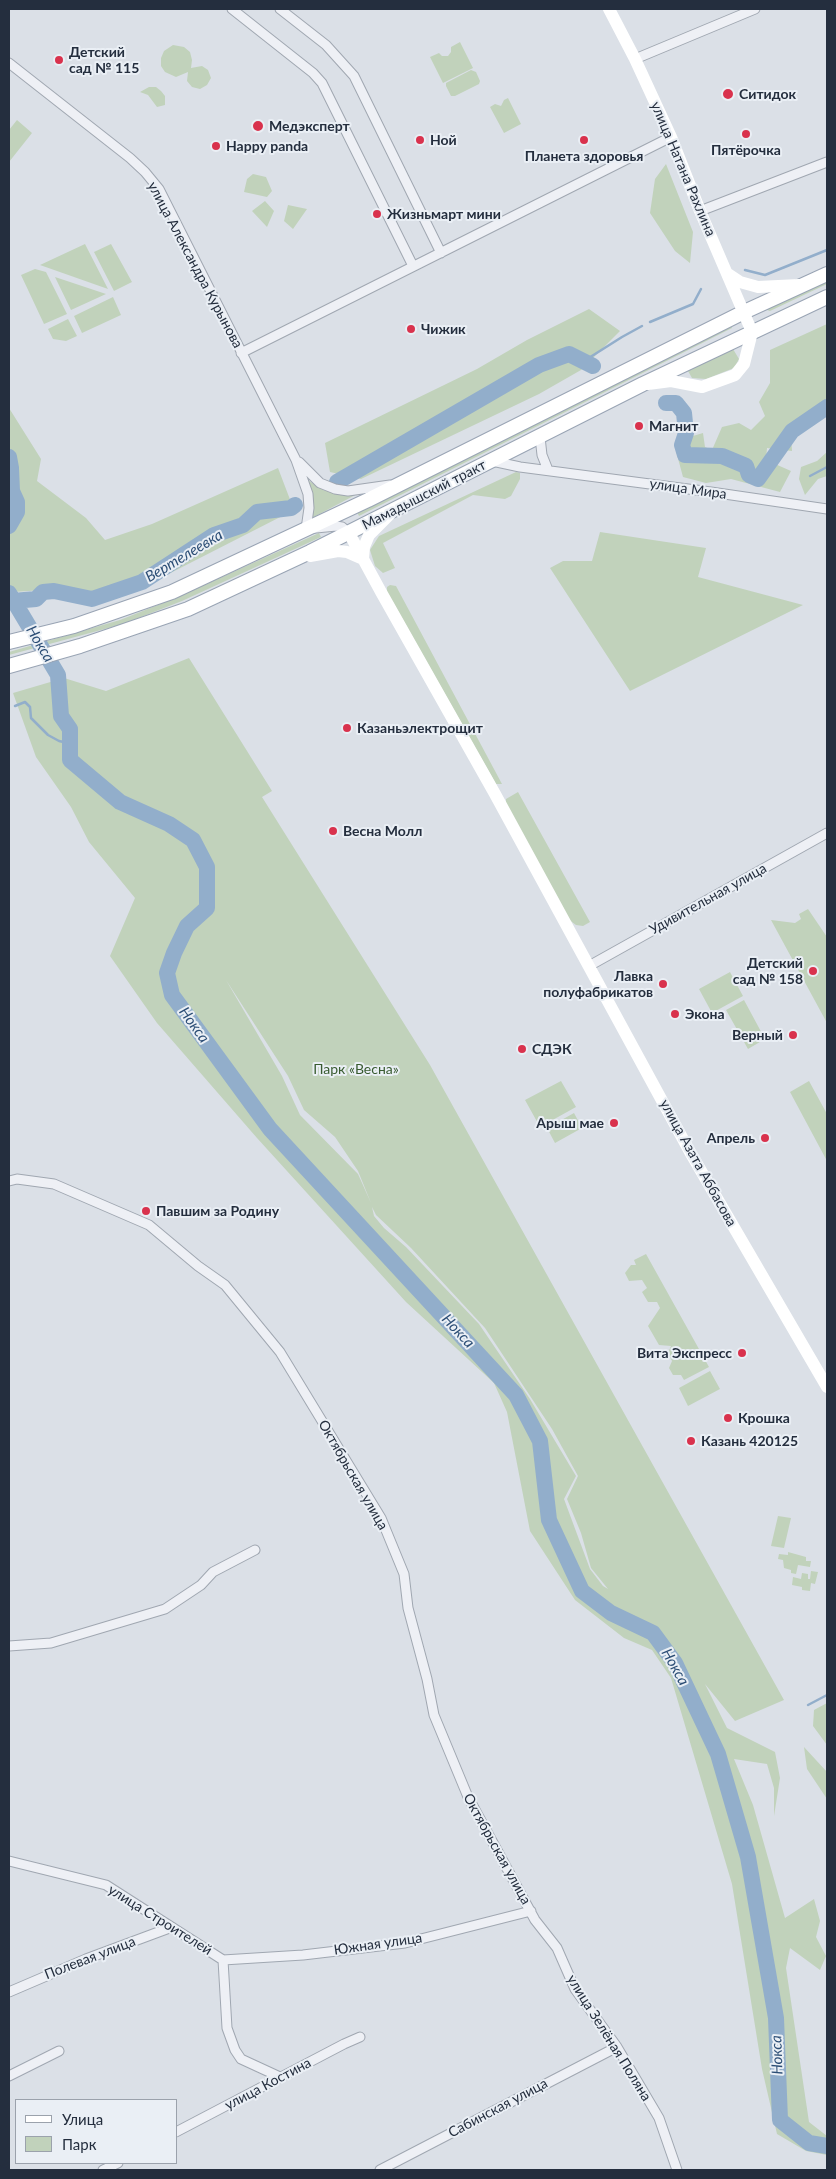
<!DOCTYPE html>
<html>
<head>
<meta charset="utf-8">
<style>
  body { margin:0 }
  #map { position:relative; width:836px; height:2179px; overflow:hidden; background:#dbe0e7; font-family:Lato,sans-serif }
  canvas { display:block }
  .frame { position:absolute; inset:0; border:10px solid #242e3e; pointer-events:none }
  .legend { position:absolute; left:15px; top:2099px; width:162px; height:65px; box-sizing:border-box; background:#eaeff5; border:1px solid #9ba2ac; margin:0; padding:6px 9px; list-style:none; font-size:15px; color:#242e3e }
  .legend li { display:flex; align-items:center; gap:10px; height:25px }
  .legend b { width:25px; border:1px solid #9ba2ac }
</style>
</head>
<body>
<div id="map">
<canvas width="836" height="2179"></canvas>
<div class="frame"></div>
<ul class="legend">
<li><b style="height:6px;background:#fff"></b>Улица</li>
<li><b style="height:14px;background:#c1d2bb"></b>Парк</li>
</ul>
</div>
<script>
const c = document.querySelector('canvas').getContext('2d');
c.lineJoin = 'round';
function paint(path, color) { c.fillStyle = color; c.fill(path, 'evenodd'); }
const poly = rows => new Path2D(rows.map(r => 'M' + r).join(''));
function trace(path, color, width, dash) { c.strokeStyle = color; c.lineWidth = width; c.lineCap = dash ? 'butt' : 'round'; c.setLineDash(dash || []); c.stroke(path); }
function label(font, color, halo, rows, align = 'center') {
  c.font = font + ' Lato,sans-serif'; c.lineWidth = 4; c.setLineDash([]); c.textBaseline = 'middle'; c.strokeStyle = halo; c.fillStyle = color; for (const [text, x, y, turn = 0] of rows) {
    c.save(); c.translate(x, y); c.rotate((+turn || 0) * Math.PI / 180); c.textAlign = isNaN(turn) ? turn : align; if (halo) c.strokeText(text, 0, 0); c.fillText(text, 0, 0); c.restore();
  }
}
paint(poly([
  [460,42,473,68,443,83,430,57,439,53,442,56,448,56,451,52,451,47],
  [173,45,184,47,190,52,192,60,191,68,202,66,208,70,211,78,207,85,200,89,192,87,187,81,188,72,176,77,165,72,161,66,161,58,164,51],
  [471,70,476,72,480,81,479,84,455,96,451,96,446,86,446,83],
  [149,87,156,87,161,91,165,96,165,105,157,107,148,95,140,92],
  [508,98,521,124,504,133,490,107,495,104,501,106,504,100],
  [17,120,32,133,9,162,9,130],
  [666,164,693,232,690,263,675,251,650,213,655,179],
  [253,174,266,177,272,191,267,197,244,192,247,179],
  [265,201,274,211,267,227,252,211],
  [288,205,307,209,293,229,284,221],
  [85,244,108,289,40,265],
  [111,244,132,282,114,291,94,252],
  [35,269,46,272,67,314,44,324,21,275],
  [55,277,106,294,71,310],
  [827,278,827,284,770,311,767,310,767,308],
  [113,297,121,315,82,333,74,316],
  [589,309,620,331,581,370,539,394,361,479,330,472,325,443,477,369,527,340],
  [68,319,77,336,66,341,53,339,48,329],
  [731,324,732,328,359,516,357,512],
  [827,324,827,410,791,436,792,451,767,448,766,460,791,471,780,492,731,479,706,483,683,477,676,451,686,438,703,433,705,447,712,450,722,427,739,423,751,430,765,416,759,402,770,383,770,350],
  [733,349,739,359,734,368,706,379,692,378,688,371],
  [9,408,41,459,37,481,86,518,105,540,152,524,278,468,294,510,145,586,81,604,44,590,13,592,9,590],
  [827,452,827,476,818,479,805,495,799,479,801,467,817,461],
  [516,472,520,473,520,479,511,496,505,499,473,495,383,543,395,568,383,573,375,566,370,550,379,536],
  [306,479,323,490,345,495,359,493,312,518],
  [600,532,706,548,698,577,803,605,630,691,550,568,563,561,592,561],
  [319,533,321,537,182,601,123,624,9,655,9,652,120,620,178,597],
  [390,585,396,586,502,784,496,784,387,592,387,587],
  [189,658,272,791,262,797,430,1065,784,1700,735,1721,705,1684,727,1728,775,1752,780,1778,774,1816,774,1788,767,1764,734,1759,753,1805,785,1918,814,1899,820,1921,816,1937,826,1956,820,1970,790,1948,786,1968,809,2122,827,2136,827,2155,806,2151,777,2134,762,2069,732,1884,671,1678,652,1650,624,1638,575,1600,530,1531,507,1412,494,1383,406,1302,257,1138,157,1023,110,956,135,898,89,842,71,807,36,757,13,693,64,678,106,691],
  [226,980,288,1076,304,1110,335,1137,358,1171,371,1203,358,1174,300,1115,282,1076],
  [372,1207,376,1215,411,1248,485,1328,552,1429,578,1476,567,1499,581,1533,591,1568,608,1589,603,1586,590,1569,564,1499,576,1476,530,1399,479,1324,406,1247,384,1228,374,1216],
  [518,792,590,922,583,926,576,925,568,919,506,806,506,799],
  [808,909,827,937,827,1023,771,920,795,923,801,919,799,914],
  [730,972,743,996,712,1013,699,989],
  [744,1000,765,1039,748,1049,726,1010],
  [561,1081,576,1107,540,1127,525,1100],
  [809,1081,827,1114,827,1161,790,1092],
  [574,1113,582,1128,555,1143,547,1128],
  [646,1254,709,1367,684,1380,681,1375,673,1375,669,1368,672,1361,668,1353,671,1346,659,1345,648,1326,660,1308,657,1302,648,1302,642,1292,647,1288,642,1280,629,1281,625,1273,631,1265,636,1265,634,1260],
  [710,1371,720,1389,688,1406,679,1388],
  [778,1516,791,1518,784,1548,771,1546],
  [788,1552,806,1557,806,1561,811,1561,810,1567,798,1565,796,1574,791,1573,791,1570,784,1568,783,1560,778,1559,779,1554,788,1555],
  [811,1571,818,1572,815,1584,811,1583,810,1591,802,1590,802,1587,792,1585,793,1577,801,1579,802,1573,808,1574,808,1579,810,1579],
  [827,1703,827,1745,813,1726,814,1710],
  [804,1747,827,1772,827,1799,807,1769]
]), '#c1d2bb');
trace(poly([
  [745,270,765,275,827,250],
  [650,322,693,304,701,289],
  [584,361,622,337,642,326],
  [810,476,827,467],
  [15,706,25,702,30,707,31,718,48,735,59,741,68,743],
  [808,1705,827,1695]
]), '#92aecb', 2.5);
trace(poly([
  [666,403,676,403,684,413,686,433,682,445,685,455,722,456,746,466,749,475,758,479,792,431,827,407],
  [9,457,11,468,12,491,17,502,17,512,9,526],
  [337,482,539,365,569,354,593,366],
  [9,593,58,675,61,716,70,729,70,760,120,802,169,824,193,840,207,867,207,908,187,926,174,953,167,973,172,995,270,1129,516,1395,540,1441,549,1520,582,1591,611,1613,653,1633,675,1663,718,1754,748,1857,776,2018,780,2120,809,2143,827,2146],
  [13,601,36,599,43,592,54,591,92,599,142,582,214,535,243,525,257,512,291,508,295,505]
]), '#92aecb', 16);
const street = poly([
  [232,9,313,73,322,83,413,266],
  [280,9,326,45,354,76,441,253],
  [635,59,755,9],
  [9,63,130,158,145,172,159,189,296,460,308,494,309,508,306,529,336,526,342,527,349,533],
  [700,211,827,162],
  [241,353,671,137],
  [540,437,542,455,548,470],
  [492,461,520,467,711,492,827,509],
  [299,462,320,483,335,489,348,491,390,485],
  [589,966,827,833],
  [9,1181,17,1179,54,1184,149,1225,198,1266,225,1285,280,1352,381,1518,404,1574,408,1608,427,1679,434,1715,468,1797,535,1920,557,1948,575,1989,617,2047,659,2118,677,2170],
  [9,1646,51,1643,165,1609,201,1585,213,1572,255,1550],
  [9,1861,106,1885,223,1960],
  [223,1960,303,1955,405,1943,531,1911],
  [223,1960,227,2028,235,2050,241,2059,280,2077],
  [9,1992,86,1959,172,1927],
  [9,2076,59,2051],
  [176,2132,344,2044,360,2037],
  [103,2170,118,2163],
  [380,2170,617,2047]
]);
const primary = poly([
  [9,642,74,626,172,592,368,500,744,312,827,274],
  [9,666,80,646,188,609,310,552,643,384,827,297]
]);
trace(street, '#a0a7b1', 11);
trace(primary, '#99a4b4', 16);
trace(street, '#eef0f5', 9);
trace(poly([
  [609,9,635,59,671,137,700,211,752,332,744,364,735,375,702,387,671,381,648,384],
  [728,274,740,282,758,287,799,285],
  [349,533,381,592,495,794,690,1152,827,1387],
  [310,556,338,551,347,552,363,559,364,547,369,535,390,514]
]), '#fff', 12);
trace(primary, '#fff', 14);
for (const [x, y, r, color] of [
  [59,60,5,"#d9324d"],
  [728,94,6,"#d9324d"],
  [258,126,6,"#d9324d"],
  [746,134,5,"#d9324d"],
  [420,140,5,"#d9324d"],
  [584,140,5,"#d9324d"],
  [216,146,5,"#d9324d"],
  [377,214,5,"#d9324d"],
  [411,329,5,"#d9324d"],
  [639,426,5,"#d9324d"],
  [347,728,5,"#d9324d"],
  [333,831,5,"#d9324d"],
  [813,971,5,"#d9324d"],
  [663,984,5,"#d9324d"],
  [675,1014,5,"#d9324d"],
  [793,1035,5,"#d9324d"],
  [522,1049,5,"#d9324d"],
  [614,1123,5,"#d9324d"],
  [765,1138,5,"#d9324d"],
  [146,1211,5,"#d9324d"],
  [742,1353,5,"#d9324d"],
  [728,1418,5,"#d9324d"],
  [691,1441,5,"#d9324d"]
]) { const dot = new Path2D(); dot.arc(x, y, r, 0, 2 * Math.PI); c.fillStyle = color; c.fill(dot); trace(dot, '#eaeff5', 2); }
label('bold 14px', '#242e3e', '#eaeff5', [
  ["Детский",69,52],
  ["сад № 115",69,68],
  ["Ситидок",739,94],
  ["Медэксперт",269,126],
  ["Ной",430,140],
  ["Happy panda",226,146],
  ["Пятёрочка",746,150,"center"],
  ["Планета здоровья",584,156,"center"],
  ["Жизньмарт мини",387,214],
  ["Чижик",421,329],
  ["Магнит",649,426],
  ["Казаньэлектрощит",357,728],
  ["Весна Молл",343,831],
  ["Детский",803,963,"right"],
  ["сад № 158",803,979,"right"],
  ["Лавка",653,976,"right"],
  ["полуфабрикатов",653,992,"right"],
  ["Экона",685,1014],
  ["Верный",783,1035,"right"],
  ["СДЭК",532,1049],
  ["Арыш мае",604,1123,"right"],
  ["Апрель",755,1138,"right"],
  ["Павшим за Родину",156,1211],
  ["Вита Экспресс",732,1353,"right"],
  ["Крошка",738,1418],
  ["Казань 420125",701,1441]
], 'left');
label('14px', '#242e3e', '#eaeff5', [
  ["улица Натана Рахлина",683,169,67],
  ["улица Александра Курынова",195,265,62],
  ["улица Мира",688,489,8],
  ["Мамадышский тракт",424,495,-27],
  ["Удивительная улица",708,899,-29],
  ["улица Азата Аббасова",698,1163,61],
  ["Октябрьская улица",353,1475,60],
  ["Октябрьская улица",497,1849,61],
  ["улица Строителей",160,1920,32],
  ["Южная улица",378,1944,-8],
  ["Полевая улица",90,1958,-21],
  ["улица Зелёная Поляна",609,2038,58],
  ["улица Костина",268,2084,-28],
  ["Сабинская улица",498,2108,-28]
]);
label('14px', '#385b30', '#eaeff5', [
  ["Парк «Весна»",356,1069]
]);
label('italic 15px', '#2b4d75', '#eaeff5', [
  ["Вертелеевка",184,556,-31],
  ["Нокса",40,644,59],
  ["Нокса",194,1025,54],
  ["Нокса",458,1331,47],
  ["Нокса",675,1667,60],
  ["Нокса",777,2055,-92]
]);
</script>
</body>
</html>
